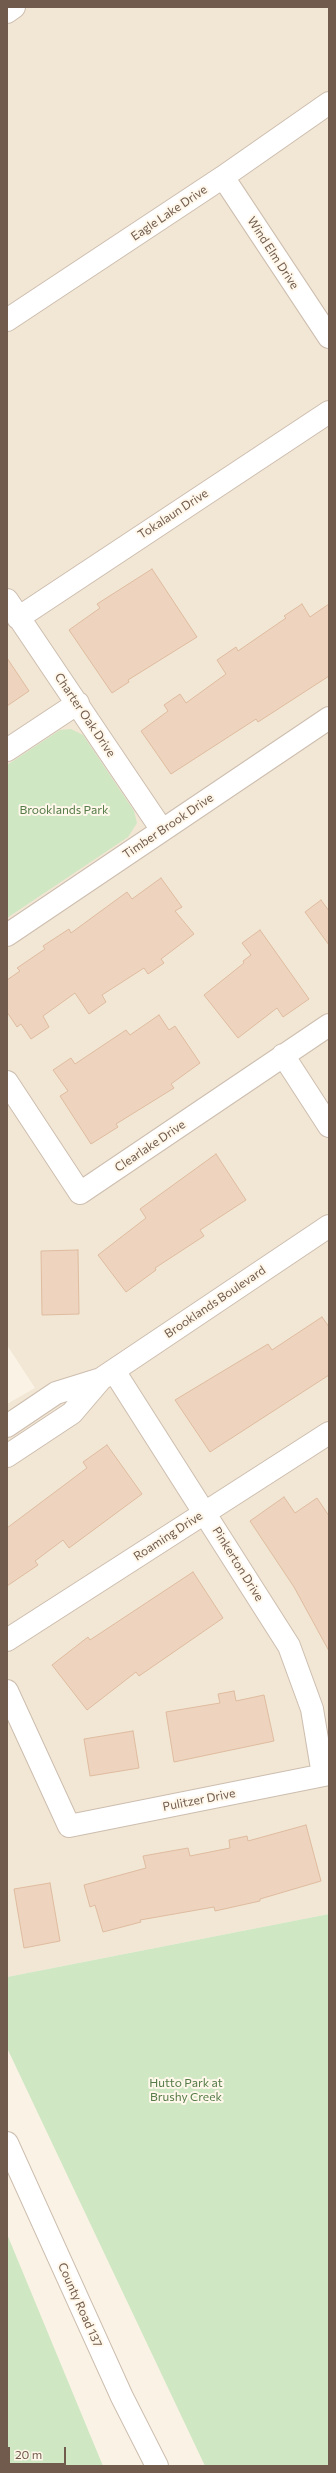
<!DOCTYPE html>
<html>
<head>
<meta charset="utf-8">
<style>
  body { margin:0 }
  #map { position:relative; width:336px; height:2473px; overflow:hidden; background:#faf3e5; font-family:Commissioner,sans-serif }
  canvas { display:block }
  .frame { position:absolute; inset:0; border:8px solid #715b4c; pointer-events:none }
  .scale { position:absolute; left:8px; top:2447px; width:58px; height:18px; box-sizing:border-box; border:2px solid #715b4c; border-top:0; padding-left:5px; font-size:12px; line-height:14px; white-space:nowrap; color:#715b4c; -webkit-text-stroke:3px #fef7ea; paint-order:stroke }
</style>
</head>
<body>
<div id="map">
<canvas width="336" height="2473"></canvas>
<div class="frame"></div>
<div class="scale">20 m</div>
</div>
<script>
const c = document.querySelector('canvas').getContext('2d');
c.lineJoin = 'round';
function paint(path, color) { c.fillStyle = color; c.fill(path, 'evenodd'); }
const poly = rows => new Path2D(rows.map(r => 'M' + r).join(''));
function trace(path, color, width, dash) { c.strokeStyle = color; c.lineWidth = width; c.lineCap = dash ? 'butt' : 'round'; c.setLineDash(dash || []); c.stroke(path); }
function label(font, color, halo, rows, align = 'center') {
  c.font = font + ' Commissioner,sans-serif'; c.lineWidth = 4; c.setLineDash([]); c.textBaseline = 'middle'; c.strokeStyle = halo; c.fillStyle = color; for (const [text, x, y, turn = 0] of rows) {
    c.save(); c.translate(x, y); c.rotate((+turn || 0) * Math.PI / 180); c.textAlign = isNaN(turn) ? turn : align; if (halo) c.strokeText(text, 0, 0); c.fillText(text, 0, 0); c.restore();
  }
}
paint(poly([
  [7,7,329,7,329,1914,7,1977,7,1404,35,1388,7,1345]
]), '#f2e6d4');
paint(poly([
  [71,729,83,735,134,811,137,823,128,837,7,918,7,765,60,730],
  [329,1914,329,2466,205,2466,7,2048,7,1977],
  [7,2234,103,2466,7,2466]
]), '#d0e7c4');
const building = poly([
  [152,569,197,637,128,680,129,682,112,693,69,630,100,608,97,604,152,569],
  [302,604,310,617,329,604,329,676,258,722,256,719,171,774,141,731,168,711,164,705,180,694,186,703,226,674,217,660,236,647,238,651,286,618,284,616,302,604],
  [7,658,29,691,7,706,7,658],
  [161,878,182,907,175,911,194,934,161,959,164,963,148,974,144,968,102,995,106,1002,89,1014,75,993,43,1016,49,1027,31,1039,21,1024,17,1027,7,1012,7,980,20,971,17,968,45,949,43,946,69,929,71,933,127,892,132,899,161,878],
  [321,900,329,911,329,945,305,912,321,900],
  [260,930,309,999,283,1017,277,1008,238,1038,204,995,244,963,243,961,251,955,242,943,260,930],
  [159,1015,169,1030,175,1026,200,1063,171,1084,174,1088,116,1124,118,1127,91,1144,60,1096,68,1091,53,1070,71,1058,75,1064,126,1030,130,1035,159,1015],
  [216,1154,246,1200,200,1230,204,1236,155,1268,156,1270,126,1292,98,1255,146,1218,140,1209,216,1154],
  [78,1250,79,1314,42,1315,41,1251,78,1250],
  [322,1317,329,1327,329,1375,210,1452,175,1400,268,1344,272,1350,322,1317],
  [107,1445,142,1494,69,1548,63,1540,35,1561,38,1565,7,1586,7,1528,87,1468,83,1462,107,1445],
  [284,1497,295,1513,317,1498,329,1516,329,1651,294,1587,250,1521,284,1497],
  [193,1572,223,1618,139,1676,136,1672,87,1710,52,1665,88,1637,90,1640,193,1572],
  [234,1691,236,1701,264,1695,274,1741,174,1762,166,1712,220,1703,218,1694,234,1691],
  [133,1731,139,1768,90,1776,84,1739,133,1731],
  [306,1825,321,1881,260,1899,260,1901,215,1911,214,1907,140,1920,141,1922,103,1932,95,1905,90,1907,84,1885,146,1868,143,1856,188,1848,190,1856,230,1848,229,1840,247,1836,248,1841,306,1825],
  [50,1883,60,1941,24,1948,14,1889,50,1883]
]);
paint(building, '#eed4be');
trace(building, '#dfbca0', 1);
const minor = poly([
  [7,12,14,7],
  [223,177,329,337],
  [7,320,223,177,329,103],
  [7,600,162,830],
  [18,618,329,412],
  [7,750,78,703],
  [7,935,329,718],
  [283,1055,329,1126],
  [7,1082,80,1193,329,1025],
  [114,1371,289,1646,312,1709,323,1775],
  [7,1426,56,1393,101,1379,329,1226],
  [7,1456,72,1413,101,1379],
  [7,1640,329,1433],
  [7,1691,69,1826,329,1774],
  [7,2143,122,2397,157,2466]
]);
trace(minor, '#cdbeaf', 24);
trace(minor, '#fff', 22);
label('12px', '#715b4c', '#fef7ea', [
  ["Eagle Lake Drive",169,213,-34],
  ["Wind Elm Drive",273,253,57],
  ["Tokalaun Drive",173,514,-33],
  ["Charter Oak Drive",85,715,56],
  ["Timber Brook Drive",168,826,-34],
  ["Clearlake Drive",150,1146,-34],
  ["Brooklands Boulevard",215,1302,-34],
  ["Roaming Drive",168,1536,-33],
  ["Pinkerton Drive",238,1564,58],
  ["Pulitzer Drive",199,1800,-11],
  ["County Road 137",80,2305,66]
]);
label('12px', '#547b48', '#fef7ea', [
  ["Brooklands Park",64,810],
  ["Hutto Park at",186,2083],
  ["Brushy Creek",186,2097]
]);
</script>
</body>
</html>
